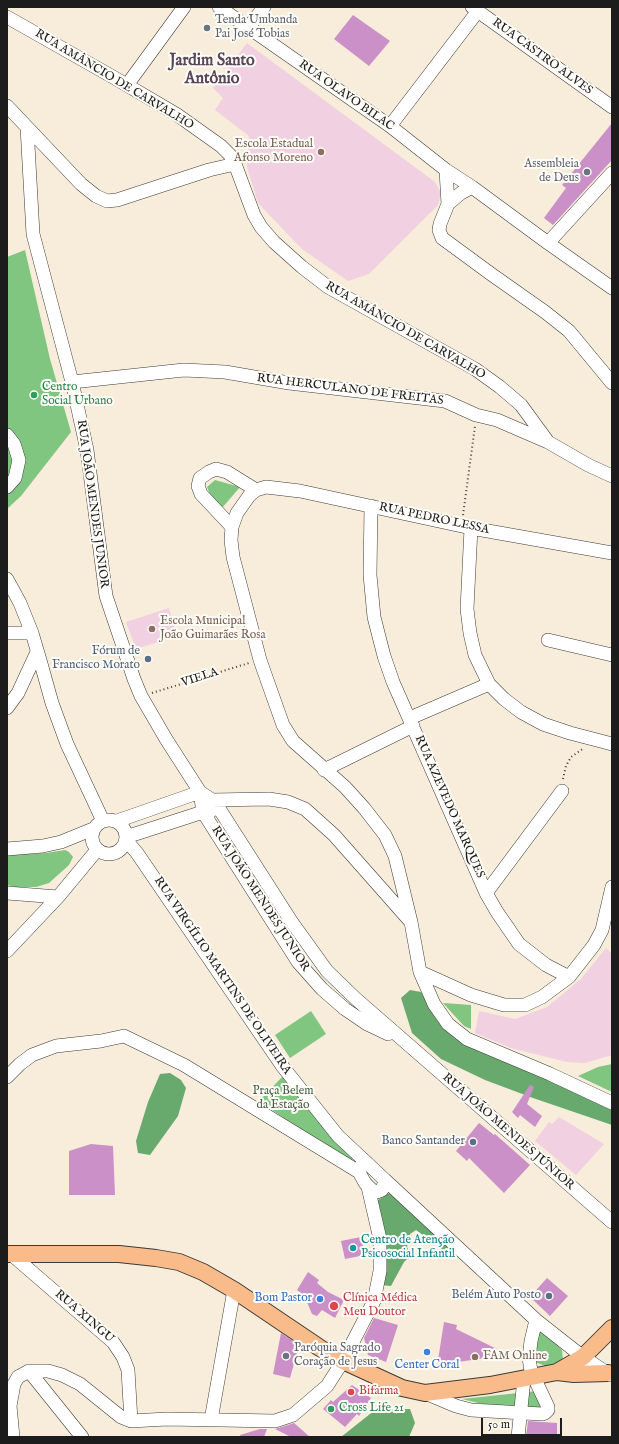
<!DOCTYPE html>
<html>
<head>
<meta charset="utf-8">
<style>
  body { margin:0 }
  #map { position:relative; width:619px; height:1444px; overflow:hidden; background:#f8ecda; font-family:"IM FELL English",serif }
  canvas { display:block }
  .frame { position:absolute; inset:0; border:8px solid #1c1c1c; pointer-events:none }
  .scale { position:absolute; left:481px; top:1418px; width:81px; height:18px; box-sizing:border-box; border:2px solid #1c1c1c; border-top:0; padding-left:5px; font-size:12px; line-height:14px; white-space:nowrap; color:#1c1c1c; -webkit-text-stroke:3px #fdfcf7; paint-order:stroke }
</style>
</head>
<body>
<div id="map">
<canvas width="619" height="1444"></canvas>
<div class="frame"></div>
<div class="scale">50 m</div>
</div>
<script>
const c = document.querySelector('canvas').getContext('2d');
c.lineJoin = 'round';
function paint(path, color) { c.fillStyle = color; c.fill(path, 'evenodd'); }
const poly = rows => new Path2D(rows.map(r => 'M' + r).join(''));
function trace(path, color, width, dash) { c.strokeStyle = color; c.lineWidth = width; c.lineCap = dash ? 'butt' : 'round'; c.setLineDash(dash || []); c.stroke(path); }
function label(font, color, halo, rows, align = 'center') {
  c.font = font + ' "IM FELL English",serif'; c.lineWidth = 4; c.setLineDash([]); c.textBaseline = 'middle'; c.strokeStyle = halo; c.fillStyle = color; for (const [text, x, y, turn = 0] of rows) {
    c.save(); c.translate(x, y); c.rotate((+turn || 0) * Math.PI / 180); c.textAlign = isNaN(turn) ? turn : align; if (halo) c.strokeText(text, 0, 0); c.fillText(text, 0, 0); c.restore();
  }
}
paint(poly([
  [247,43,435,182,441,193,438,205,369,274,348,281,302,249,258,203,247,167,249,136,215,110,223,98,213,88],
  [169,608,177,636,136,649,126,622],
  [606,948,612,954,612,1055,585,1063,567,1062,511,1048,475,1033,479,1011,515,1019,547,1007,581,979],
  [559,1117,604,1144,576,1175,535,1141,549,1122,552,1124]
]), '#f1d0e2');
paint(poly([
  [25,250,50,359,71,432,21,496,7,509,7,257],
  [215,480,240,487,222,508,211,497,207,487],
  [65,850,69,852,73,857,69,865,49,883,36,887,15,887,7,885,7,855,46,853],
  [443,1003,471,1005,471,1029,464,1026],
  [311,1011,326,1034,290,1058,275,1035],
  [612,1064,612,1092,578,1076,598,1067],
  [283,1076,350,1155,353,1159,350,1162,347,1161,259,1101],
  [539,1327,562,1350,563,1360,557,1363,545,1366,535,1362],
  [537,1391,542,1410,490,1406,462,1399]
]), '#80c580');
paint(poly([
  [410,990,421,992,435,1015,612,1109,612,1125,533,1098,485,1080,441,1059,412,1033,401,998],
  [170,1073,181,1080,186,1088,178,1116,150,1155,138,1153,136,1141,148,1102,160,1074],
  [391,1192,455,1249,451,1256,416,1230,410,1234,407,1247,411,1255,404,1262,391,1286,380,1285,378,1209,378,1200],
  [410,1409,415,1423,409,1437,341,1437,375,1410]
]), '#68aa6e');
paint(poly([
  [353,15,390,41,369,66,334,39],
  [612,123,612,160,553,225,544,218,566,188,562,185],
  [530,1085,534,1087,527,1104,542,1116,535,1127,520,1115,518,1118,512,1112],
  [479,1123,494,1135,495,1134,530,1165,504,1193,469,1158,467,1161,456,1151],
  [91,1144,113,1146,115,1195,69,1195,69,1151],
  [361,1237,365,1255,345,1259,341,1241],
  [308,1272,319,1280,317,1283,328,1292,344,1300,335,1318,322,1310,317,1316,312,1314,307,1302,309,1299,297,1290],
  [547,1278,568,1296,550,1316,530,1297],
  [374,1318,398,1325,386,1362,368,1355,364,1338],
  [444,1322,457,1325,456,1329,497,1349,494,1357,450,1363,438,1360],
  [281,1333,299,1345,290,1378,273,1374],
  [352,1385,371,1398,359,1416,357,1414,345,1427,323,1409,331,1400,333,1402],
  [528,1421,557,1423,557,1437,526,1437],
  [294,1423,310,1437,291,1437,275,1429],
  [260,1429,267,1429,264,1437,241,1437,240,1435]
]), '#cb90c7');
const minor = poly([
  [219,7,390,126,446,170,472,187,548,243,612,288],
  [472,7,612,107],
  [7,17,113,77,176,114,221,146,230,155,235,164,254,215,261,227,274,242,302,267,328,287,475,369,500,387,521,405,548,442],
  [249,27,264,7],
  [127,85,184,7],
  [7,106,81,184,96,196,107,201,117,200,209,170,235,164],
  [390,126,478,11],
  [27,127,33,234,72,382,87,450,106,596,134,679,141,696,166,739,200,792,212,800,220,810,291,921,327,971,356,999,612,1222],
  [446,170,448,204,440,224,439,230,442,238,491,274,545,312,569,331,612,383],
  [448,204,461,193,472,187],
  [548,243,612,173],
  [72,382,184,370,225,372,289,383,445,401,476,415,497,420,548,442,588,465,612,476],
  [7,435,14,444,19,460,15,478,7,487],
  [371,506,370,575,374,617,384,656,393,682,486,893,497,912,519,944,546,965,569,977],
  [232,527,201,494,198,486,200,478,209,472,216,469,227,472,256,490],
  [471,528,467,609,470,633,475,655,489,684,504,699,521,712,543,724,570,733,612,744],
  [612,553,471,528,300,491,266,487,256,490,249,496,237,513,232,527,231,540,233,557,260,660,283,725,293,741,345,787,364,808,385,835,395,856,411,922,420,972,434,1004,448,1024,467,1039,550,1074,612,1103],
  [7,579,20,603,32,633,40,660,52,703,67,744,103,821],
  [7,633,32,633],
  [548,640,612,655],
  [7,708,18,693,37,652],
  [410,718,489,684],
  [324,770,413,726],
  [200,792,203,812,298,962,322,989,345,1009,367,1024,388,1034],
  [212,800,269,799,288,802,305,809,334,835,410,921],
  '92 837a17 17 0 1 1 34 0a17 17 0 1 1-34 0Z',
  [117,821,200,792],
  [126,837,203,812,211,811],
  [126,840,137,853,283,1067,338,1136,367,1163],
  [7,849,43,846,61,842,93,829],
  [7,893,58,897],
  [486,893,562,791],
  [7,951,58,897,97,850],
  [420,972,471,995,504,1005,525,1005,542,997,569,977,594,945,602,930,612,887],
  [7,1077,20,1064,32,1055,56,1046,101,1041,124,1036,184,1065,359,1172],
  [367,1163,385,1180,382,1190,377,1192,372,1190,365,1183,359,1172,361,1166,367,1163],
  [385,1180,536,1320,583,1357,610,1375],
  [11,1254,113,1342,123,1357,128,1370,131,1421],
  [29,1371,48,1371,62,1375,80,1384,121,1417,131,1421,167,1419,275,1421,293,1415,327,1386,343,1361,374,1301,380,1271,380,1239,368,1187],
  [29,1371,82,1437],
  [425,1393,456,1406,471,1410,542,1414,545,1413,548,1410,548,1407,531,1371,529,1358,531,1341,536,1320],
  [211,1420,234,1290],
  [13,1437,10,1406,14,1384,18,1377,29,1371],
  [518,1437,524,1379]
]);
const major = poly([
  [7,1254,119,1254,156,1258,179,1262,203,1272,234,1290,320,1348,343,1361,402,1388,425,1393,490,1385,557,1372,583,1357,612,1328],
  [557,1372,574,1374,608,1373]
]);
trace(minor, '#3d3b38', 14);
trace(major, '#3d3b38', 18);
trace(poly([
  [463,515,475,426],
  [152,693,249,663],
  [563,779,566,766,571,757,584,748]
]), '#3d3b38', 2, [1, 3]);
trace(minor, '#fff', 13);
trace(major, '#fabb8b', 16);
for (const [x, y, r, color] of [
  [207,28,4,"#6b7280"],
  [321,152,4,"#8d6e63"],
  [587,172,4,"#6b7280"],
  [34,395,4,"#2e9e5b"],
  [152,629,4,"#8d6e63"],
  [148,659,4,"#5c6f8a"],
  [473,1142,4,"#5c6f8a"],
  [353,1248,4,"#0f9aa8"],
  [549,1296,4,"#5c6f8a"],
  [320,1299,4,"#3f7fe0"],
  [334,1306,5,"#e0444e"],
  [427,1352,4,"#3f7fe0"],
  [286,1356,4,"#6b7280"],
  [475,1357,4,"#8d6e63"],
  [351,1392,4,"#e0444e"],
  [331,1409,4,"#2e9e5b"]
]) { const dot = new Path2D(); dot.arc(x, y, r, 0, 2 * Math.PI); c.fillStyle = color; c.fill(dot); trace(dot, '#fdfcf7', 1.5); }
label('12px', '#5b616d', '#fdfcf7', [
  ["Tenda Umbanda",215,21],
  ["Pai José Tobias",215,35],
  ["Assembleia",579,165,"right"],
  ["de Deus",579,179,"right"],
  ["Paróquia Sagrado",294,1349],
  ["Coração de Jesus",294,1363]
], 'left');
label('12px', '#1c1c1c', '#fdfcf7', [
  ["RUA CASTRO ALVES",542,57,36],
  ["RUA AMÂNCIO DE CARVALHO",114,80,31],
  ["RUA OLAVO BILAC",346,96,35],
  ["RUA AMÂNCIO DE CARVALHO",405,331,30],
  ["RUA HERCULANO DE FREITAS",350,390,7],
  ["RUA JOÃO MENDES JUNIOR",92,504,82],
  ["RUA PEDRO LESSA",434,519,12],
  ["VIELA",200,678,-18],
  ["RUA AZEVEDO MARQUES",449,807,66],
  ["RUA JOÃO MENDES JUNIOR",260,899,57],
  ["RUA VIRGÍLIO MARTINS DE OLIVEIRA",222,976,56],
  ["RUA JOÃO MENDES JÚNIOR",508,1132,41],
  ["RUA XINGU",84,1317,41]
]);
label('12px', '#785e54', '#fdfcf7', [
  ["Escola Estadual",313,145,"right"],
  ["Afonso Moreno",313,159,"right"],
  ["Escola Municipal",160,622],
  ["João Guimarães Rosa",160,636],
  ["FAM Online",483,1357]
], 'left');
label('12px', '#27864d', '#fdfcf7', [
  ["Centro",42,388],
  ["Social Urbano",42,402],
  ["Cross Life 21",339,1409]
], 'left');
label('12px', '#4e5e75', '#fdfcf7', [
  ["Fórum de",140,652],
  ["Francisco Morato",140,666],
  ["Banco Santander",465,1142],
  ["Belém Auto Posto",541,1296]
], 'right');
label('12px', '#446044', '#fdfcf7', [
  ["Praça Belem",283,1092],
  ["da Estação",283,1106]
]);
label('12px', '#0d838f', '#fdfcf7', [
  ["Centro de Atenção",361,1241],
  ["Psicosocial Infantil",361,1255]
], 'left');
label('12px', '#366cbe', '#fdfcf7', [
  ["Bom Pastor",312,1299],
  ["Center Coral",427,1366,"center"]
], 'right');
label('12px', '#be3a42', '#fdfcf7', [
  ["Clínica Médica",343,1299],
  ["Meu Doutor",343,1313],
  ["Bifarma",359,1392]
], 'left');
label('bold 16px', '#594558', '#fdfcf7', [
  ["Jardim Santo",212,62],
  ["Antônio",212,80]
]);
</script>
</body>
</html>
